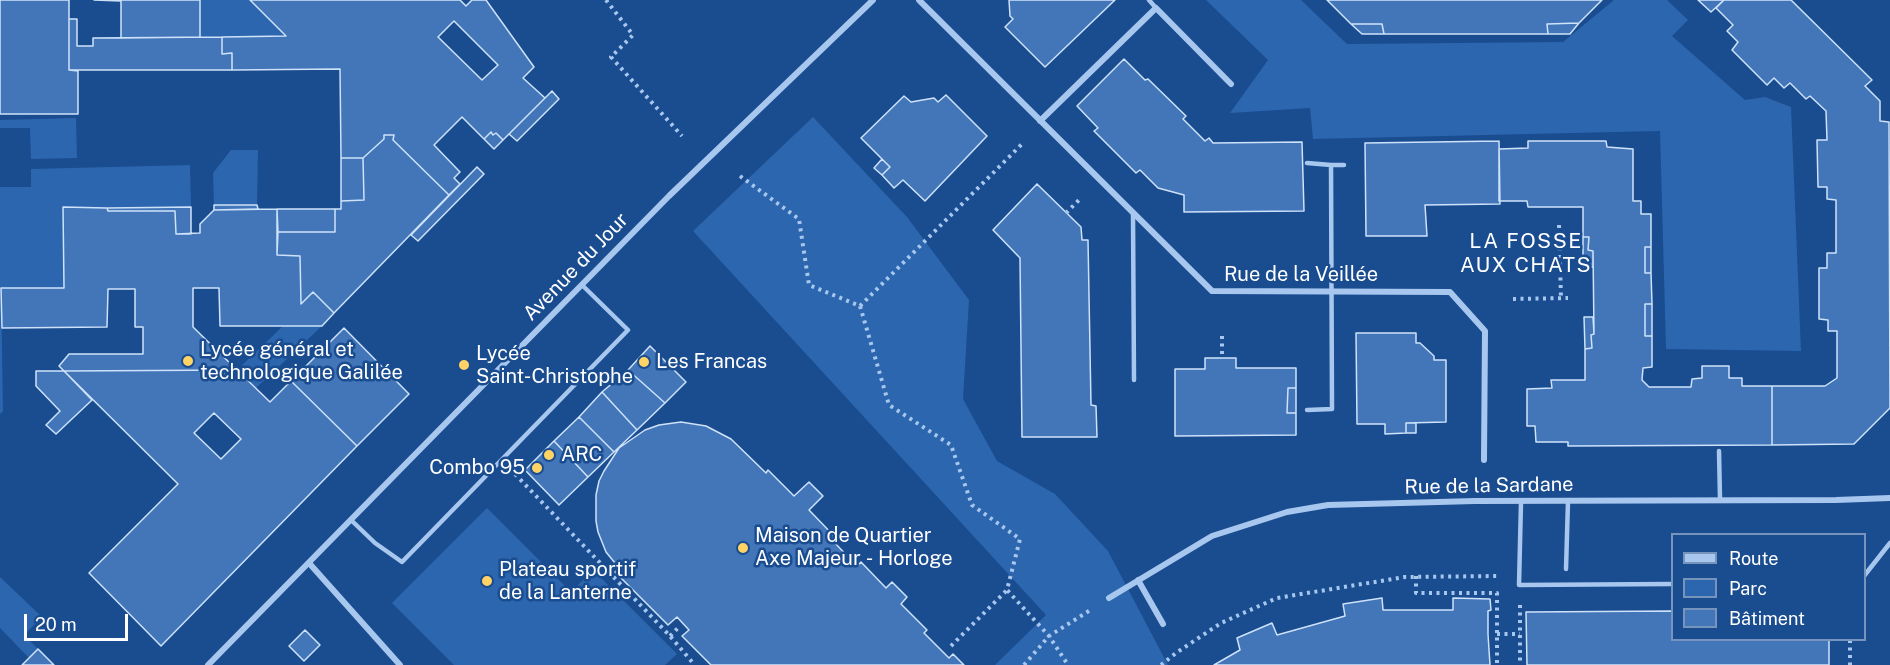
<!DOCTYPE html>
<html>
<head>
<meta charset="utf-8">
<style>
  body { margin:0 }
  #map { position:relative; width:1890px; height:665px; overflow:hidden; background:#1a4c90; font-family:"Public Sans",sans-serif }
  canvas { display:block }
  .legend { position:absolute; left:1671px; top:533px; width:195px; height:108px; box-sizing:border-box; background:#1a4c90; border:2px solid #7694bc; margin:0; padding:8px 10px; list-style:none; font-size:18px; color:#fff }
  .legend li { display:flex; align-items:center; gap:12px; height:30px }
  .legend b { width:30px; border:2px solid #7694bc }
  .scale { position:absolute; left:24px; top:614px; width:104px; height:27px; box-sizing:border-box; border:3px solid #fff; border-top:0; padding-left:8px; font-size:18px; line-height:21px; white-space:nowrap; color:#fff; -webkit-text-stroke:4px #1a4c90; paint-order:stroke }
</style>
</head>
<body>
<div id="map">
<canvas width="1890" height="665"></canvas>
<ul class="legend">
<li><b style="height:8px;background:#a8c7ef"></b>Route</li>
<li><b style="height:16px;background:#2c66ae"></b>Parc</li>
<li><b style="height:16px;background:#4276b8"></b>Bâtiment</li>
</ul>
<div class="scale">20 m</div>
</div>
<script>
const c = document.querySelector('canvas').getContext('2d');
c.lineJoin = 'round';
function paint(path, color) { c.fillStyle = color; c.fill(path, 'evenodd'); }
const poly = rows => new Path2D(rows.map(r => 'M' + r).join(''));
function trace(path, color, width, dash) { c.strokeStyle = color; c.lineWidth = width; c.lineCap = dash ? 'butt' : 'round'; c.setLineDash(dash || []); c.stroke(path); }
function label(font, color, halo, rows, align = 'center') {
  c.font = font + ' "Public Sans",sans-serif'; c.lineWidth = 5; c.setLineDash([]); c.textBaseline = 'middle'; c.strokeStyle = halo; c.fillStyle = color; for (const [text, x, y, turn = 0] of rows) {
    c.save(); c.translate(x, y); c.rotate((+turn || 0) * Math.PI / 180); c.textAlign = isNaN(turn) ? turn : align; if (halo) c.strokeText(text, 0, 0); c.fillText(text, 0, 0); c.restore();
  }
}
paint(poly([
  [200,0,250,0,286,36,200,37],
  [1206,0,1301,0,1347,44,1563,42,1614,0,1667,0,1688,20,1672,36,1745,100,1765,97,1791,107,1801,351,1666,349,1660,131,1313,139,1310,108,1230,113,1268,60],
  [813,117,907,217,969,300,963,399,997,461,1055,494,1108,551,1168,665,995,665,1046,615,693,231],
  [76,118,77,158,31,159,30,128,0,128,0,120],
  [231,150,258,150,257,205,214,205,213,173],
  [190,165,191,207,63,208,64,288,1,288,3,411,0,414,0,187,31,187,31,169],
  [283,326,322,326,256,388,237,370],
  [487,508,571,592,593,570,677,654,665,665,454,665,392,603],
  [0,577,42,617,24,635,38,649,29,658,0,628]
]), '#2c66ae');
const building = poly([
  [0,0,69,0,69,70,78,71,78,114,0,114,0,0],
  [94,0,200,0,200,37,121,38,121,1,94,0],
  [250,0,460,0,466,6,472,0,486,0,534,67,523,78,545,98,503,140,496,133,493,135,491,132,484,139,462,117,434,145,460,172,454,178,460,184,449,195,393,140,394,135,384,135,384,139,363,158,341,158,340,69,232,70,232,53,222,54,222,37,286,36,250,0],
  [454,21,498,65,482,80,438,37,454,21],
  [1009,0,1115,0,1045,67,1005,27,1013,19,1010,16,1009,0],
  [1327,0,1602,0,1579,23,1547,24,1548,34,1384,34,1382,24,1351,24,1327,0],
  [1698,0,1724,0,1711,12,1698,0],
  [1724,0,1791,0,1872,80,1865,86,1880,101,1880,121,1889,122,1890,408,1854,444,1772,445,1772,386,1825,386,1837,378,1837,331,1828,331,1828,320,1819,319,1819,268,1827,268,1827,253,1836,253,1836,200,1827,199,1827,187,1818,187,1817,140,1827,140,1826,111,1810,96,1806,99,1790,83,1784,88,1774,78,1767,85,1732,50,1738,42,1727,31,1733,25,1716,8,1724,0],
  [69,19,77,19,77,46,93,46,93,38,222,37,222,54,232,53,232,70,69,70,69,19],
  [1579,23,1570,34,1548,34,1547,24,1579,23],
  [1351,24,1382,24,1384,34,1362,34,1351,24],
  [1124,59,1145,80,1148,79,1186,116,1183,119,1205,141,1209,138,1213,143,1302,142,1304,211,1184,212,1184,195,1158,188,1140,170,1136,173,1094,131,1098,128,1077,106,1124,59],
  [552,91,559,99,517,141,509,134,552,91],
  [946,95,987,136,925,201,903,180,894,188,882,175,890,167,861,138,904,96,911,102,934,98,938,102,946,95],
  [491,132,493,135,496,133,503,140,494,149,484,139,491,132],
  [384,135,394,135,393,140,449,195,334,313,313,292,301,304,300,256,277,255,278,232,335,232,335,209,341,209,341,201,364,200,363,158,384,139,384,135],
  [1499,141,1500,204,1425,205,1427,236,1366,236,1365,143,1499,141],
  [1528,141,1606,141,1607,147,1633,149,1633,201,1641,201,1641,214,1651,214,1651,247,1645,247,1645,273,1651,273,1652,304,1645,304,1645,336,1652,336,1652,367,1643,368,1642,380,1649,387,1691,387,1692,379,1702,378,1702,366,1729,366,1729,378,1742,378,1742,386,1772,386,1772,445,1568,446,1568,442,1536,442,1535,426,1527,426,1527,389,1552,388,1551,380,1585,380,1585,349,1592,348,1591,335,1594,334,1593,251,1588,250,1589,237,1583,237,1583,207,1528,207,1527,201,1499,201,1499,149,1528,148,1528,141],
  [341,158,363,158,364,200,341,201,341,158],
  [882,159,890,167,882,175,874,168,882,159],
  [477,167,484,174,418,241,411,235,477,167],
  [1037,184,1081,227,1082,240,1088,240,1091,405,1096,406,1097,437,1022,437,1020,258,993,230,1037,184],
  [214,205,257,205,258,209,214,210,214,205],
  [63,207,107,208,108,211,175,211,176,234,200,233,200,224,214,210,277,209,277,255,300,256,301,304,313,292,334,313,322,326,220,326,219,288,193,288,193,327,237,370,64,371,59,366,69,354,143,354,143,327,135,327,135,289,108,289,107,327,2,328,1,288,64,288,63,207],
  [191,207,191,234,176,234,175,211,108,211,107,208,191,207],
  [277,209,335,209,335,232,278,232,277,209],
  [1583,237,1589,237,1588,250,1593,251,1593,267,1583,267,1583,237],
  [1645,247,1651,247,1651,273,1645,273,1645,247],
  [1645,304,1652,304,1652,336,1645,336,1645,304],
  [1584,317,1593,317,1594,334,1591,335,1592,348,1585,349,1584,317],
  [344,328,409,394,357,446,291,381,344,328],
  [1356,333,1416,333,1416,343,1420,343,1434,356,1434,360,1446,360,1446,422,1406,423,1406,433,1385,434,1385,424,1357,424,1356,333],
  [650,346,686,382,665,403,628,370,650,346],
  [1205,358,1236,358,1236,368,1296,368,1296,388,1288,388,1287,413,1296,413,1296,435,1175,436,1175,369,1205,369,1205,358],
  [237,370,270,402,291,381,357,446,161,646,89,573,178,484,64,371,237,370],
  [214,413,241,439,221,459,194,433,214,413],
  [628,370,665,403,637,430,602,392,628,370],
  [36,371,64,371,92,400,56,434,46,425,60,411,36,386,36,371],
  [1288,388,1296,388,1296,413,1287,413,1288,388],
  [602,392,637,430,614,452,579,417,602,392],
  [579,417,614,452,588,477,554,441,579,417],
  [681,422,706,426,731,439,766,473,768,470,794,496,809,482,823,496,809,510,835,537,832,540,857,566,861,562,886,588,892,582,907,597,901,604,927,630,924,633,949,658,953,654,964,665,711,665,682,636,689,630,677,617,668,625,615,572,619,568,606,552,598,532,596,521,596,495,599,481,604,471,619,448,645,430,659,425,681,422],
  [1406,423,1416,423,1416,433,1406,433,1406,423],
  [554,441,588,477,559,505,525,470,554,441],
  [1382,598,1383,610,1453,610,1453,598,1490,599,1491,610,1488,611,1488,634,1490,665,1214,665,1240,650,1237,638,1272,623,1277,635,1345,616,1343,604,1382,598],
  [1672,611,1672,640,1829,640,1829,665,1527,665,1526,612,1672,611],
  [305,630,320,645,304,661,289,646,305,630],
  [38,649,54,665,22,665,38,649]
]);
paint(building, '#4276b8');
trace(building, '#cee2fa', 1.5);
trace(poly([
  [606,0,633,35,611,57,682,136],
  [740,176,799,219,809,285,860,306,889,405,951,445,972,505,1020,539,1007,590,1049,636,1068,665],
  [1066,213,1079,200],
  [1559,225,1561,299],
  [1513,299,1568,298],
  [860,306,1023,143],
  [1222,336,1222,358],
  [515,474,670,636,693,663,692,665],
  [1416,576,1416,593,1497,593,1497,665],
  [1520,605,1520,665],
  [1497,634,1520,634],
  [670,636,680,626],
  [1850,640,1850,665],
  [951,646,1007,590],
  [1024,665,1049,636,1092,609],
  [1161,665,1176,653,1221,623,1277,598,1405,577,1500,576]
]), '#a8c7ef', 4, [3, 4.5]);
trace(poly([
  [1149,0,1156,8],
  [1307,163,1331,165,1332,409,1307,410],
  [1331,165,1344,165],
  [1133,214,1134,380],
  [1719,451,1720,499],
  [1521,502,1519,585,1672,584],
  [351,520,375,543,402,562,628,330,582,285],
  [1566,569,1568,501],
  [1864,576,1890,543]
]), '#a8c7ef', 4.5);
trace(poly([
  [919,0,1212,291,1450,292,1485,331,1484,460],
  [1040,121,1156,8,1231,84],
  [309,563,400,665],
  [1138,580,1163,624],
  [1109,598,1212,536,1287,512,1328,505,1475,501,1836,500,1890,498],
  [208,665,669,196,873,0]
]), '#a8c7ef', 6);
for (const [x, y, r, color] of [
  [188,361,6,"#ffd465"],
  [644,362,6,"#ffd465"],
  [464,365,6,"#ffd465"],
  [549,455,6,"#ffd465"],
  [537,468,6,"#ffd465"],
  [743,548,6,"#ffd465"],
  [487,581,6,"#ffd465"]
]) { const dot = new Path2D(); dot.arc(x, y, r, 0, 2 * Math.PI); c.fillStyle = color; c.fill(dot); trace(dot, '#1a4c90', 2); }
label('20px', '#fff', '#1a4c90', [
  ["Avenue du Jour",576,267,-46],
  ["Rue de la Veillée",1301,275],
  ["Rue de la Sardane",1489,486,-1]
]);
label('20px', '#fff', '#1a4c90', [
  ["Lycée général et",200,350],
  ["technologique Galilée",200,373],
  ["Lycée",476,354],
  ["Saint-Christophe",476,377],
  ["Les Francas",656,362],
  ["ARC",561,455],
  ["Combo 95",525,468,"right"],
  ["Maison de Quartier",755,536],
  ["Axe Majeur - Horloge",755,559],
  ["Plateau sportif",499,570],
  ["de la Lanterne",499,593]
], 'left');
c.letterSpacing = '1.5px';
label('21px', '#fff', '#1a4c90', [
  ["LA FOSSE",1526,242],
  ["AUX CHATS",1526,266]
]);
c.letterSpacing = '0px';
</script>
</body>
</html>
